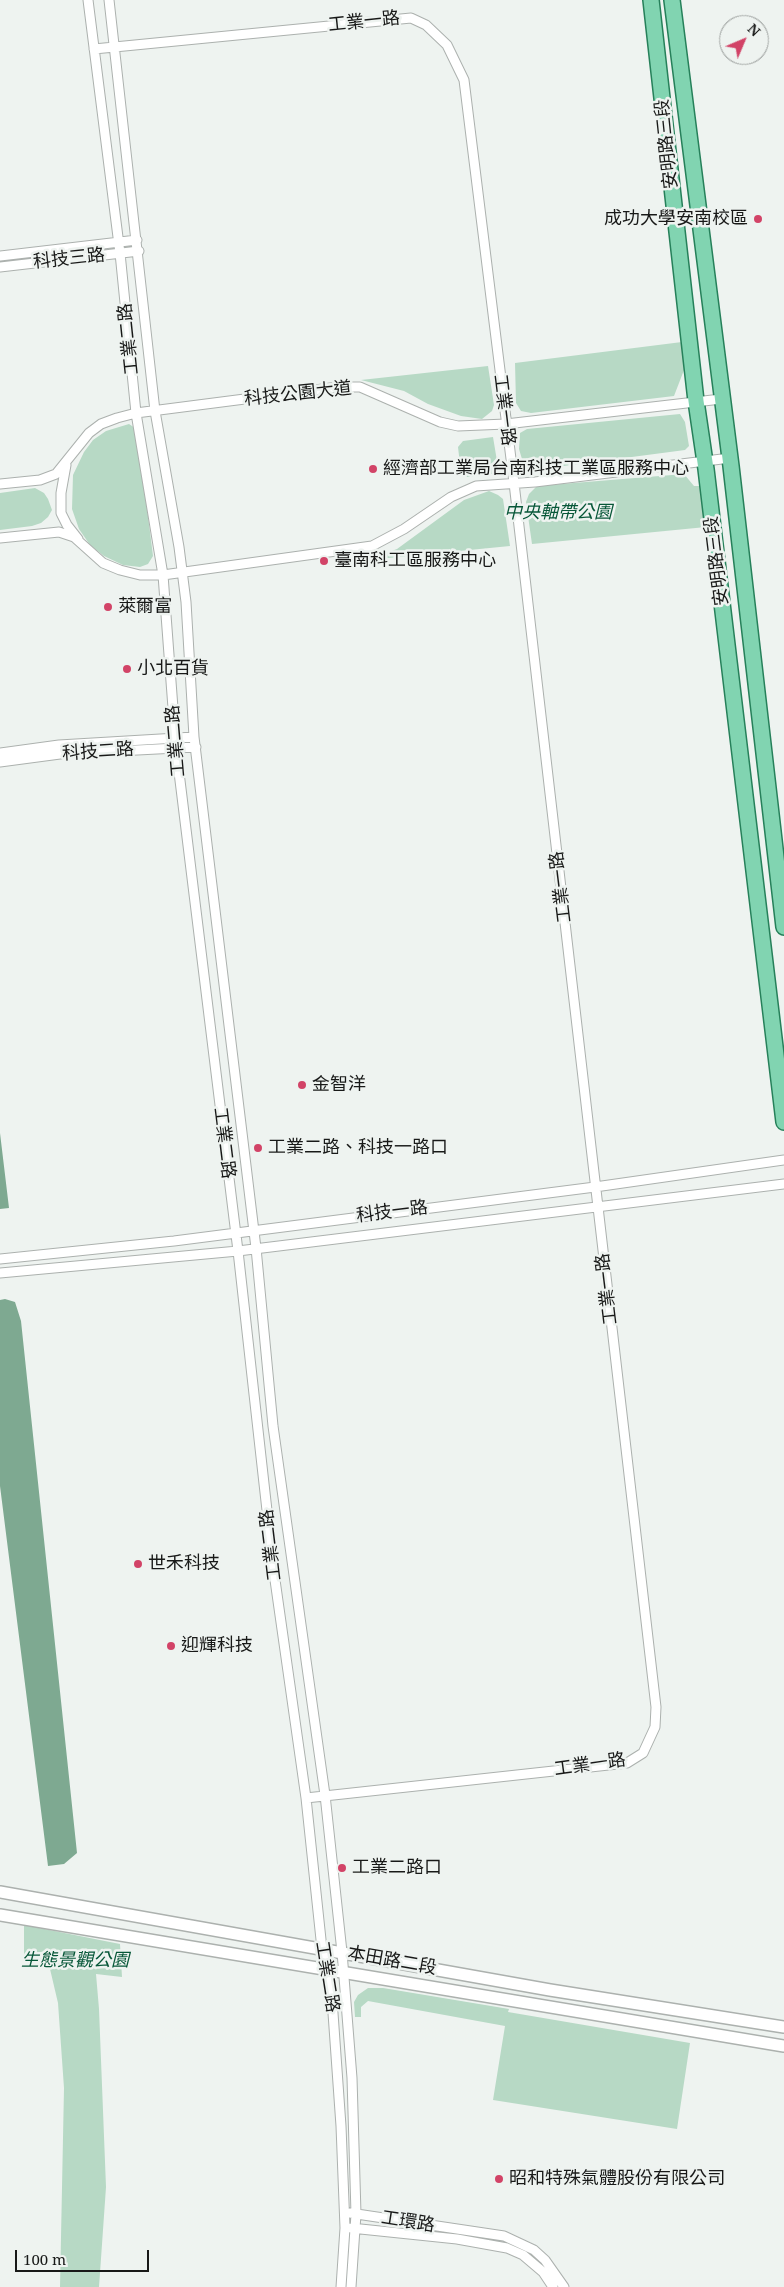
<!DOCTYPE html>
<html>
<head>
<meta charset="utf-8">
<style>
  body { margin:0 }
  #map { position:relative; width:784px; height:2287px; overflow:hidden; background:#eef3f0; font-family:"Noto Serif",serif }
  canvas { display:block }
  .north { position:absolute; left:719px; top:15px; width:50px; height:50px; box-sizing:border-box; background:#eef3f0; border:1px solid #989c9a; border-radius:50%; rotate:45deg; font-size:14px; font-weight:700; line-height:20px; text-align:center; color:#181918 }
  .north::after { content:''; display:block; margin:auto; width:18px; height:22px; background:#d24367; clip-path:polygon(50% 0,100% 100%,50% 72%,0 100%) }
  .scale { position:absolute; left:15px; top:2250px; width:134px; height:22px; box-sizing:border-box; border:2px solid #181918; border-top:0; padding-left:6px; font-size:15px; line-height:18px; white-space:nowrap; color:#181918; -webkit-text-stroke:4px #eef3f0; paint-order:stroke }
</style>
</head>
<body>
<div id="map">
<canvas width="784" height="2287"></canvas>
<div class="north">N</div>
<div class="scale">100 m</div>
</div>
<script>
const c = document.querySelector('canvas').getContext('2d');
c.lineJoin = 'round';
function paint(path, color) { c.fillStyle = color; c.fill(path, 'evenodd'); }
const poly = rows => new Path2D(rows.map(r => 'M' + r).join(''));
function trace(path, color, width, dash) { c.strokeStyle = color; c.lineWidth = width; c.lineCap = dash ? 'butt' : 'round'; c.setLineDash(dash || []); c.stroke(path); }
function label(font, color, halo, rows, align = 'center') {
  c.font = font + ' "Noto Serif","Noto Sans TC",serif'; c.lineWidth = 5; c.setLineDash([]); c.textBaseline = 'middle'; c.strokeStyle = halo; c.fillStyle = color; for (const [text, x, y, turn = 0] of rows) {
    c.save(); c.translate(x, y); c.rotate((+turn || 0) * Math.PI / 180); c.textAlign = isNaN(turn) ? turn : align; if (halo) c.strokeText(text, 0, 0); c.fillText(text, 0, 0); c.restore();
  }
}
paint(poly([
  [682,342,684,370,674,396,531,413,521,411,516,403,515,363],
  [488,366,494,405,492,411,482,419,461,416,428,404,404,391,361,380],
  [680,414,685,422,689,446,685,450,533,470,524,466,519,449,520,433,527,429],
  [129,424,135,428,138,436,153,556,148,564,140,567,123,565,104,556,90,545,79,529,72,509,73,475,84,452,93,440,106,431],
  [493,437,499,473,467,477,461,473,458,447,463,441],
  [684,474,694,486,700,486,706,527,532,544,526,502,529,494,537,486],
  [35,488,44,493,48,499,52,510,48,517,41,523,32,526,0,530,0,493],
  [489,491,498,495,503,499,510,546,368,560,397,549,464,500],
  [24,1925,120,1944,122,1977,96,1974,99,2009,106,2187,99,2287,60,2287,64,2088,58,2003,50,1969,24,1966],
  [368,1988,383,1988,509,2009,508,2012,690,2043,677,2129,493,2100,505,2026,368,2001,361,2007,361,2017,355,2017,354,2002,358,1995]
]), '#b7d9c5');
paint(poly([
  [0,1133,9,1208,0,1209],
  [5,1299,15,1302,21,1321,77,1853,64,1864,48,1866,0,1486,0,1300]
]), '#7ea991');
const minor = poly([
  [88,0,120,253,136,413,163,575,176,748,238,1251,274,1573,306,1798,322,1949,332,1999,341,2126,345,2228,341,2287],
  [109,0,155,411,179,547,186,602,194,737,256,1248,273,1426,325,1795,342,1952,352,2078,356,2214,351,2287],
  [94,49,411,18,426,25,447,45,464,80,514,483,656,1707,655,1727,643,1753,627,1763,306,1798],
  [0,256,137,240],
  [0,267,139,251],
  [66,465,61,493,61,513,67,525,78,539],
  [0,484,40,480,56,474,89,433,101,424,117,418,136,413,338,387,360,387,440,422,458,426,506,424,721,399],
  [0,538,59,532,74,537,103,563,120,570,140,575,163,575,372,546,404,529,451,497,476,486,535,482,730,458],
  [0,753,59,745,194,737],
  [0,762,60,754,196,747],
  [0,1259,174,1241,595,1187,784,1160],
  [0,1273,238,1251,784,1184],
  [350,2213,504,2236,534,2250,545,2260,564,2287],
  [351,2228,457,2239,507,2248,523,2255,543,2272,553,2287]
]);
const tertiary = poly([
  [0,1892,550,1990,784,2027],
  [0,1915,784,2046]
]);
const primary = poly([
  [651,0,696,401,706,469,784,1122],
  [672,0,731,466,784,927]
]);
trace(minor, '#acb1ae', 11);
trace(tertiary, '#acb1ae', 14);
trace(primary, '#26805a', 18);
trace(minor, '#fff', 9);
trace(tertiary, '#fff', 11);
trace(primary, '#81d4b1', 15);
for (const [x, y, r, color] of [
  [758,219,5,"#d24367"],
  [373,469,5,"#d24367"],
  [324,561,5,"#d24367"],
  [108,607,5,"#d24367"],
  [127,669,5,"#d24367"],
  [302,1085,5,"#d24367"],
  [258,1148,5,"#d24367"],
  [138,1564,5,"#d24367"],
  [171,1646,5,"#d24367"],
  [342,1868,5,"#d24367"],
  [499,2179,5,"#d24367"]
]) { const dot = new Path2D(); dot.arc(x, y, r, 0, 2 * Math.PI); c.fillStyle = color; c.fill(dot); trace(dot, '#eef3f0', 2); }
label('18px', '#181918', '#eef3f0', [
  ["工業一路",364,22,-6],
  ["安明路三段",667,144,-96],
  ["科技三路",69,259,-6],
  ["工業二路",129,339,-96],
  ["科技公園大道",298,394,-6],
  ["工業一路",504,410,83],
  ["安明路三段",717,561,-97],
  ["工業二路",176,741,-95],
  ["科技二路",98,752,-4],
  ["工業一路",561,887,-97],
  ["工業二路",224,1143,83],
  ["科技一路",392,1212,-7],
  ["工業一路",607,1289,-97],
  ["工業二路",271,1545,-97],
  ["工業一路",590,1765,-8],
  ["本田路二段",392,1961,10],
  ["工業二路",327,1977,81],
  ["工環路",408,2222,9]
]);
label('18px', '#181918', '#eef3f0', [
  ["成功大學安南校區",748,219,"right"],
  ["經濟部工業局台南科技工業區服務中心",383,469],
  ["臺南科工區服務中心",334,561],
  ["萊爾富",118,607],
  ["小北百貨",137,669],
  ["金智洋",312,1085],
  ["工業二路、科技一路口",268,1148],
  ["世禾科技",148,1564],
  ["迎輝科技",181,1646],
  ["工業二路口",352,1868],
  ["昭和特殊氣體股份有限公司",509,2179]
], 'left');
label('italic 18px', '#075738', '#eef3f0', [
  ["中央軸帶公園",558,513],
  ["生態景觀公園",75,1961]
]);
</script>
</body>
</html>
